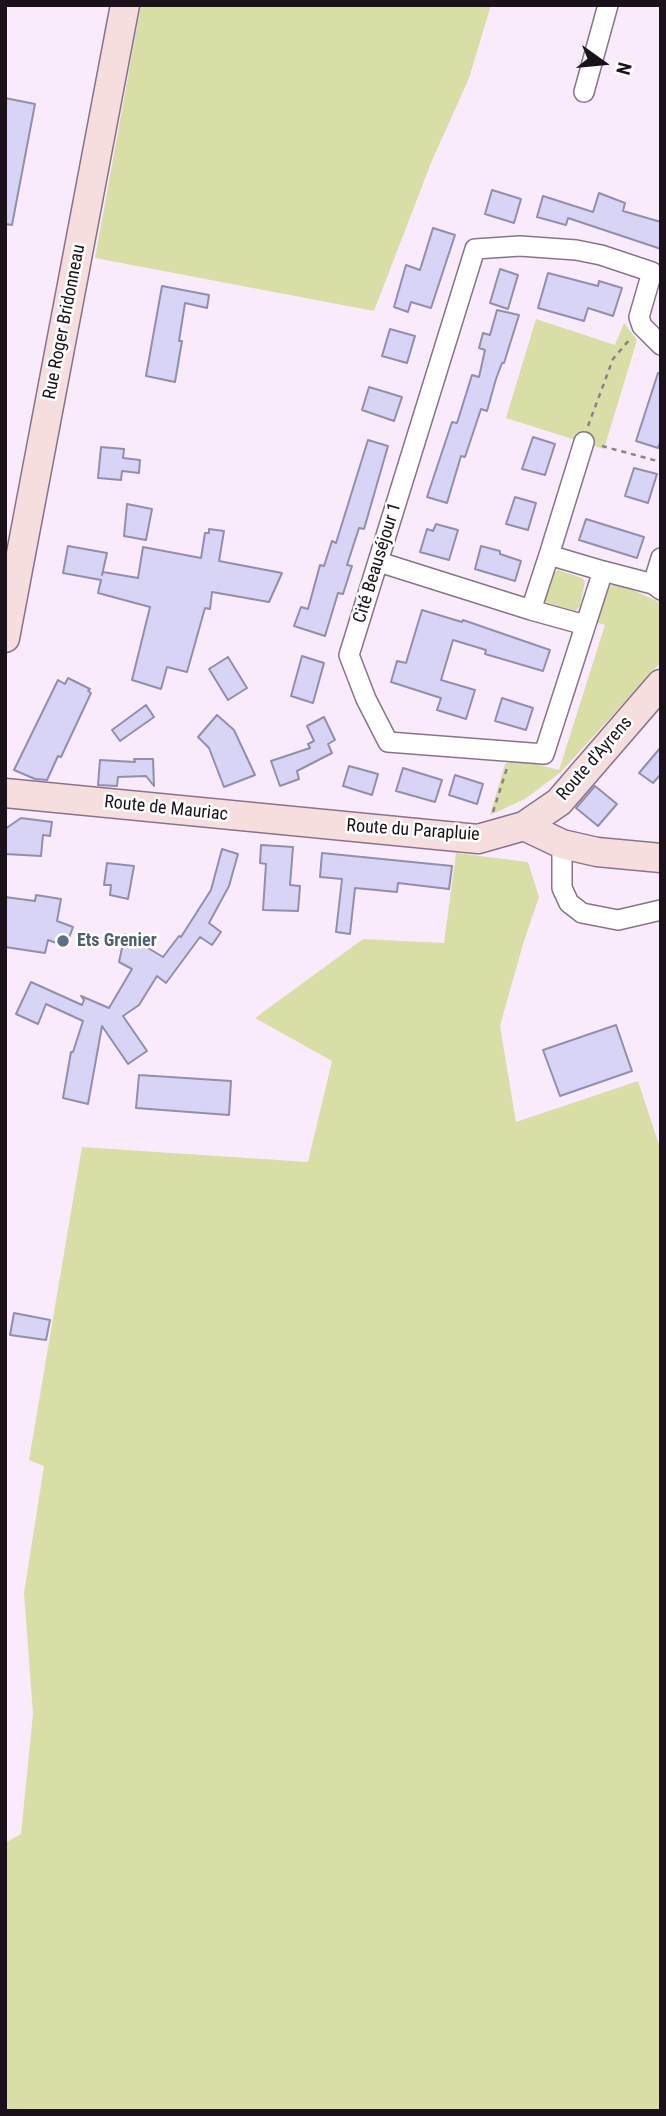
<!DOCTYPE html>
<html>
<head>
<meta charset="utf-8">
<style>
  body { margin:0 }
  #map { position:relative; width:666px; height:2116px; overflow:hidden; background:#faebfc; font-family:"Roboto Condensed",sans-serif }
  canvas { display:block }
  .frame { position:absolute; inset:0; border:7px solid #1a111b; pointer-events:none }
  .north { position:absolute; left:568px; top:28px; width:70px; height:70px; -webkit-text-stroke:5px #fff; paint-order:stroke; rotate:105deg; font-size:19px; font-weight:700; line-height:28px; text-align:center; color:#1a111b }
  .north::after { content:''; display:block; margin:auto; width:24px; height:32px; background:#1a111b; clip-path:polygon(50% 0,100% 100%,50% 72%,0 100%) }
</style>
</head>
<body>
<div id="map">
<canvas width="666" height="2116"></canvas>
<div class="frame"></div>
<div class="north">N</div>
</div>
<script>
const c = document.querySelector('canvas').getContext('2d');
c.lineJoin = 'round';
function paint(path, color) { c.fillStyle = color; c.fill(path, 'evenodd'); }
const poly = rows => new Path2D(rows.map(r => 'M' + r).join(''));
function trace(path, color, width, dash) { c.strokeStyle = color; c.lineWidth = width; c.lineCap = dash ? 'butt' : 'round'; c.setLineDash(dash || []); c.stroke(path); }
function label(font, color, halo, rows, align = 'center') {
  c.font = font + ' "Roboto Condensed",sans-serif'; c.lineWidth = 5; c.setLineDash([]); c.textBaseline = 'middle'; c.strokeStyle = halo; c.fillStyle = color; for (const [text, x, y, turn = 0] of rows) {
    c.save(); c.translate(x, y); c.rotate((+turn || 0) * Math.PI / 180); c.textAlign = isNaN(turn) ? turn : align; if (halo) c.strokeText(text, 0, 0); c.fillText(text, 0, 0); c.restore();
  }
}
paint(poly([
  [141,5,491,5,469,78,431,163,374,311,95,258],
  [536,319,615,345,624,323,637,340,604,449,506,418],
  [558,570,582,578,585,581,580,606,576,611,545,602,544,598,552,574],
  [613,584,622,585,661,603,661,662,561,772,525,799,490,815,505,764,513,760,528,762,559,770,605,625,593,621,603,590],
  [456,853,528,862,539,897,523,944,500,1026,516,1122,638,1081,661,1151,661,2111,5,2111,5,1843,21,1834,33,1714,24,1593,44,1466,29,1460,82,1147,308,1162,332,1061,255,1018,363,939,444,943]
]), '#d9dda6');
const building = poly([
  [5,98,35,104,12,225,5,224,5,98],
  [492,190,521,199,514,223,485,214,492,190],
  [599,193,625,203,623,211,661,222,661,249,568,218,566,225,537,217,543,196,593,212,599,193],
  [433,228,455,235,431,308,411,302,408,312,394,307,406,265,420,270,433,228],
  [500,269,518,275,508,309,490,303,500,269],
  [548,273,598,286,599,281,622,288,613,316,588,308,584,321,538,308,548,273],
  [162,286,209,295,207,308,185,303,179,341,182,341,175,382,146,376,162,286],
  [497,310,519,315,504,363,502,363,496,379,487,411,481,409,465,457,461,456,447,503,427,497,452,422,457,423,472,375,479,377,485,350,479,348,483,333,490,335,497,310],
  [390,329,415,336,407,363,382,356,390,329],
  [658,373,661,374,661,439,658,448,636,441,658,373],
  [369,387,402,397,394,421,362,410,369,387],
  [533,437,555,444,545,475,522,469,533,437],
  [368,440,388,446,364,529,359,528,347,565,352,566,343,594,338,593,325,636,294,626,301,607,308,609,320,565,324,566,332,541,336,543,368,440],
  [101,447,124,449,123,458,140,460,139,473,122,471,121,480,98,478,101,447],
  [634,468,657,474,648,503,625,496,634,468],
  [515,497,536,503,528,530,506,524,515,497],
  [127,504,152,509,146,540,124,536,127,504],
  [586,519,644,537,637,558,579,540,586,519],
  [436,524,458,530,449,560,420,552,427,529,433,531,436,524],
  [209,529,224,531,219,561,282,573,269,602,212,592,210,609,205,608,187,672,167,667,161,689,132,680,150,607,98,593,101,580,63,573,68,546,107,553,102,575,103,572,138,578,143,547,201,558,205,533,209,533,209,529],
  [481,546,500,551,500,554,521,561,515,581,475,569,481,546],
  [422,610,462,622,463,620,550,650,543,671,485,654,486,650,453,640,441,680,475,690,466,719,437,710,441,698,391,682,397,661,406,663,422,610],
  [302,656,324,663,313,703,291,696,302,656],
  [228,657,247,688,228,700,209,669,228,657],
  [68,678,90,689,88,691,91,693,61,757,58,756,47,780,35,779,14,770,58,680,65,684,68,678],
  [502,698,533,708,526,730,495,721,502,698],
  [146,705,154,717,120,741,112,730,146,705],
  [217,715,234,730,255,775,224,787,209,748,198,737,217,715],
  [324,717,335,740,328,744,332,753,297,771,299,779,280,786,271,761,310,748,308,744,314,741,307,726,324,717],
  [661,747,661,774,653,783,639,773,661,747],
  [134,759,153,759,154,786,146,776,118,777,117,786,98,785,100,760,135,762,134,759],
  [349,766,378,774,372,795,343,786,349,766],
  [403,768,442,780,435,802,396,791,403,768],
  [455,775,483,784,477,804,449,795,455,775],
  [595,786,617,804,598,826,576,808,595,786],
  [21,818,52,822,50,836,43,835,41,856,5,854,5,829,21,818],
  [261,845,293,847,290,885,300,886,298,911,263,910,266,864,260,863,261,845],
  [222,849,238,854,229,886,209,923,221,932,212,945,200,937,166,983,157,976,139,1005,123,1016,147,1051,128,1064,102,1026,88,1104,63,1098,71,1052,73,1052,83,1021,46,1004,38,1024,16,1014,31,982,82,1005,84,1000,81,996,109,1008,132,969,119,962,125,934,163,957,179,936,181,937,211,890,222,849],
  [322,853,452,866,449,889,398,883,397,892,355,888,350,934,336,932,342,879,320,877,322,853],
  [107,863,134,866,128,899,110,895,111,885,104,885,107,863],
  [36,895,61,899,57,921,73,927,66,946,48,940,45,953,5,947,5,897,35,901,36,895],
  [616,1025,632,1071,560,1096,543,1050,616,1025],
  [139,1075,231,1081,229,1115,136,1108,139,1075],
  [14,1313,50,1320,46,1340,10,1335,14,1313]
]);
paint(building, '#d8d4f5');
trace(building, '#928ead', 2);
const street = poly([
  [584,92,608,5],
  [549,555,584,442],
  [661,558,653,584,661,590],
  [379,562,531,610,549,555,603,571],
  [653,584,603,571,544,754,388,742,366,699,349,655,475,249,520,246,576,250,601,255,652,272,639,317,642,326,661,345],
  [531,610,585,625],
  [562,844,562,888,569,903,582,913,618,920,661,910]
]);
const secondary = poly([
  [5,638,125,5],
  [5,793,478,839,524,826,562,844,597,852,661,858],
  [524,826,559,802,661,684]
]);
trace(street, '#89738b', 22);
trace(secondary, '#89738b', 31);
trace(poly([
  [588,426,613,359,630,339],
  [602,446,661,462],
  [493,812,507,768]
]), '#8c808d', 2.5, [5, 5]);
trace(street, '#fff', 19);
trace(secondary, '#f7dede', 28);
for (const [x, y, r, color] of [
  [63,941,7,"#5c6f8a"]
]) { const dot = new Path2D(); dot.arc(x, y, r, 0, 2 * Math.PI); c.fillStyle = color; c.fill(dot); trace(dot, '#fff', 2.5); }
label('18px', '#1a111b', '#fff', [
  ["Rue Roger Bridonneau",65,322,-79],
  ["Cité Beauséjour 1",378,563,-73],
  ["Route d'Ayrens",595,759,-49],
  ["Route de Mauriac",166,809,6],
  ["Route du Parapluie",413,831,4]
]);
label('bold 18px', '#4e5e75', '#fff', [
  ["Ets Grenier",77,941]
], 'left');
</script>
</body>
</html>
